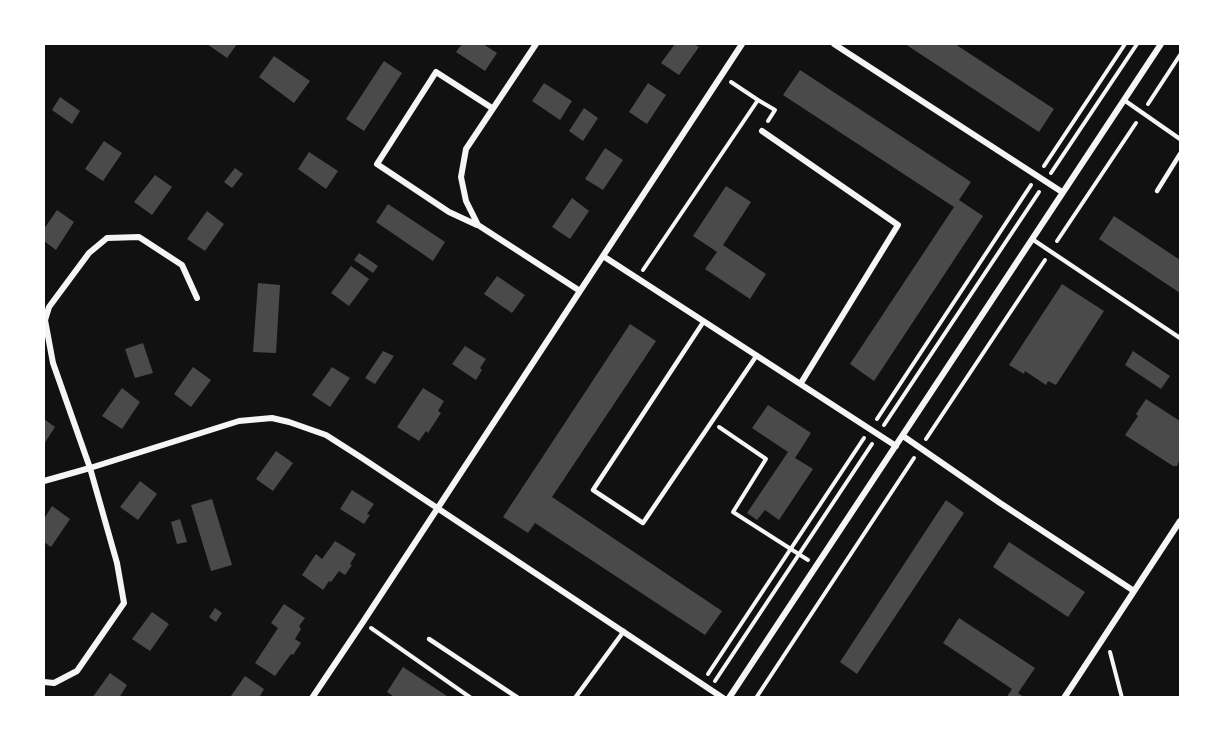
<!DOCTYPE html>
<html>
<head>
<meta charset="utf-8">
<style>
  body { margin:0 }
  #map { position:relative; width:1224px; height:741px; overflow:hidden; background:#111; font-family:"Fira Sans",sans-serif }
  canvas { display:block }
  .frame { position:absolute; inset:0; border:45px solid #fff; pointer-events:none }
</style>
</head>
<body>
<div id="map">
<canvas width="1224" height="741"></canvas>
<div class="frame"></div>
</div>
<script>
const c = document.querySelector('canvas').getContext('2d');
c.lineJoin = 'round';
function paint(path, color) { c.fillStyle = color; c.fill(path, 'evenodd'); }
const poly = rows => new Path2D(rows.map(r => 'M' + r).join(''));
function trace(path, color, width, dash) { c.strokeStyle = color; c.lineWidth = width; c.lineCap = dash ? 'butt' : 'round'; c.setLineDash(dash || []); c.stroke(path); }
paint(poly([
  [207,44,237,44,227,58],
  [462,44,483,44,497,53,485,71,456,52],
  [675,44,694,44,699,47,679,75,661,63],
  [905,44,955,44,1054,109,1039,132],
  [274,56,310,81,294,103,259,77],
  [384,61,402,73,364,131,346,119],
  [800,70,971,182,959,200,983,216,874,381,850,364,954,207,783,95],
  [544,83,572,101,560,120,532,101],
  [648,83,666,95,647,124,629,112],
  [60,97,80,111,72,124,52,110],
  [584,108,598,118,583,141,569,131],
  [104,141,122,153,103,181,85,169],
  [605,148,623,160,603,190,585,179],
  [309,152,338,171,326,189,298,169],
  [235,168,243,174,232,188,224,182],
  [155,175,172,187,152,215,134,202],
  [726,186,751,202,723,245,766,274,750,299,705,269,717,252,693,236],
  [572,198,589,211,570,239,552,227],
  [388,204,445,242,433,261,376,222],
  [57,210,74,222,56,250,44,241,44,229],
  [207,211,224,224,205,251,187,239],
  [1114,216,1180,260,1180,293,1099,239],
  [359,253,378,266,373,273,354,260],
  [351,266,369,279,349,306,331,293],
  [497,276,525,295,512,313,484,294],
  [258,283,280,285,276,353,253,352],
  [1062,284,1104,311,1056,385,1048,381,1046,385,1025,371,1024,374,1009,365],
  [630,324,656,341,552,497,722,611,705,635,535,523,528,533,503,517],
  [143,343,153,373,135,378,125,349],
  [465,346,486,359,480,368,482,370,476,380,452,364],
  [383,351,394,356,375,384,365,378],
  [1133,351,1170,376,1161,389,1125,365],
  [193,367,211,380,191,407,174,394],
  [332,367,350,378,330,407,312,395],
  [122,388,140,402,122,429,102,416],
  [423,388,444,401,438,411,441,413,428,433,426,431,419,441,397,427],
  [1146,399,1180,421,1180,459,1177,466,1173,466,1125,435,1138,416,1136,414],
  [768,405,811,433,795,458,813,469,779,520,765,510,757,520,747,513,788,452,752,428],
  [44,419,55,427,44,444],
  [276,451,293,463,273,491,256,479],
  [140,481,157,494,138,520,120,507],
  [352,490,374,504,367,514,370,515,364,524,340,509],
  [212,499,232,565,211,571,191,505],
  [946,500,964,513,857,674,840,662],
  [52,506,70,519,51,547,44,542,44,519],
  [180,519,187,542,177,544,171,522],
  [335,541,356,554,350,564,352,565,345,575,339,571,331,582,329,581,323,590,302,575,316,554,322,559],
  [1009,542,1085,592,1068,617,993,567],
  [284,604,305,618,299,626,301,629,295,639,301,643,293,655,291,654,275,676,255,663,278,628,271,623],
  [215,608,222,613,216,622,209,617],
  [152,612,169,624,150,651,132,639],
  [959,618,1035,668,1018,693,1025,698,1006,698,1012,689,943,643],
  [403,667,450,698,396,698,387,692],
  [110,673,127,685,119,698,92,698],
  [245,676,264,689,259,698,234,698,231,696]
]), '#4a4a4a');
trace(poly([
  [758,100,775,110,768,121],
  [1148,104,1180,55],
  [1044,166,1125,44],
  [1051,173,1137,44],
  [1057,241,1136,123],
  [643,270,758,100,731,82],
  [877,419,1031,185],
  [884,425,1039,192],
  [719,427,766,459,733,512,808,560],
  [926,439,1045,260],
  [371,628,471,698],
  [1110,652,1122,698],
  [708,674,864,438],
  [715,681,872,444],
  [756,698,914,458]
]), '#f5f5f5', 4);
trace(poly([
  [1124,100,1180,139],
  [1157,191,1180,154],
  [1032,239,1180,338],
  [704,321,593,490,643,523,757,355],
  [429,639,518,698],
  [575,698,624,631]
]), '#f5f5f5', 4.5);
trace(poly([
  [536,44,466,149,461,177,466,201,478,225,580,291],
  [834,44,1062,192],
  [762,131,898,225,801,383],
  [477,225,449,212,377,164,436,72,492,108],
  [603,256,896,446],
  [903,436,1000,503,1134,591],
  [44,481,90,468,239,421,272,418,289,422,326,435,362,458,723,698],
  [44,682,54,683,77,671,124,603,117,563,90,468,53,363,45,320,49,307,89,253,107,238,139,237,182,265,197,298],
  [312,698,363,622,742,44],
  [729,698,1161,44],
  [1064,698,1180,521]
]), '#f5f5f5', 6);
</script>
</body>
</html>
